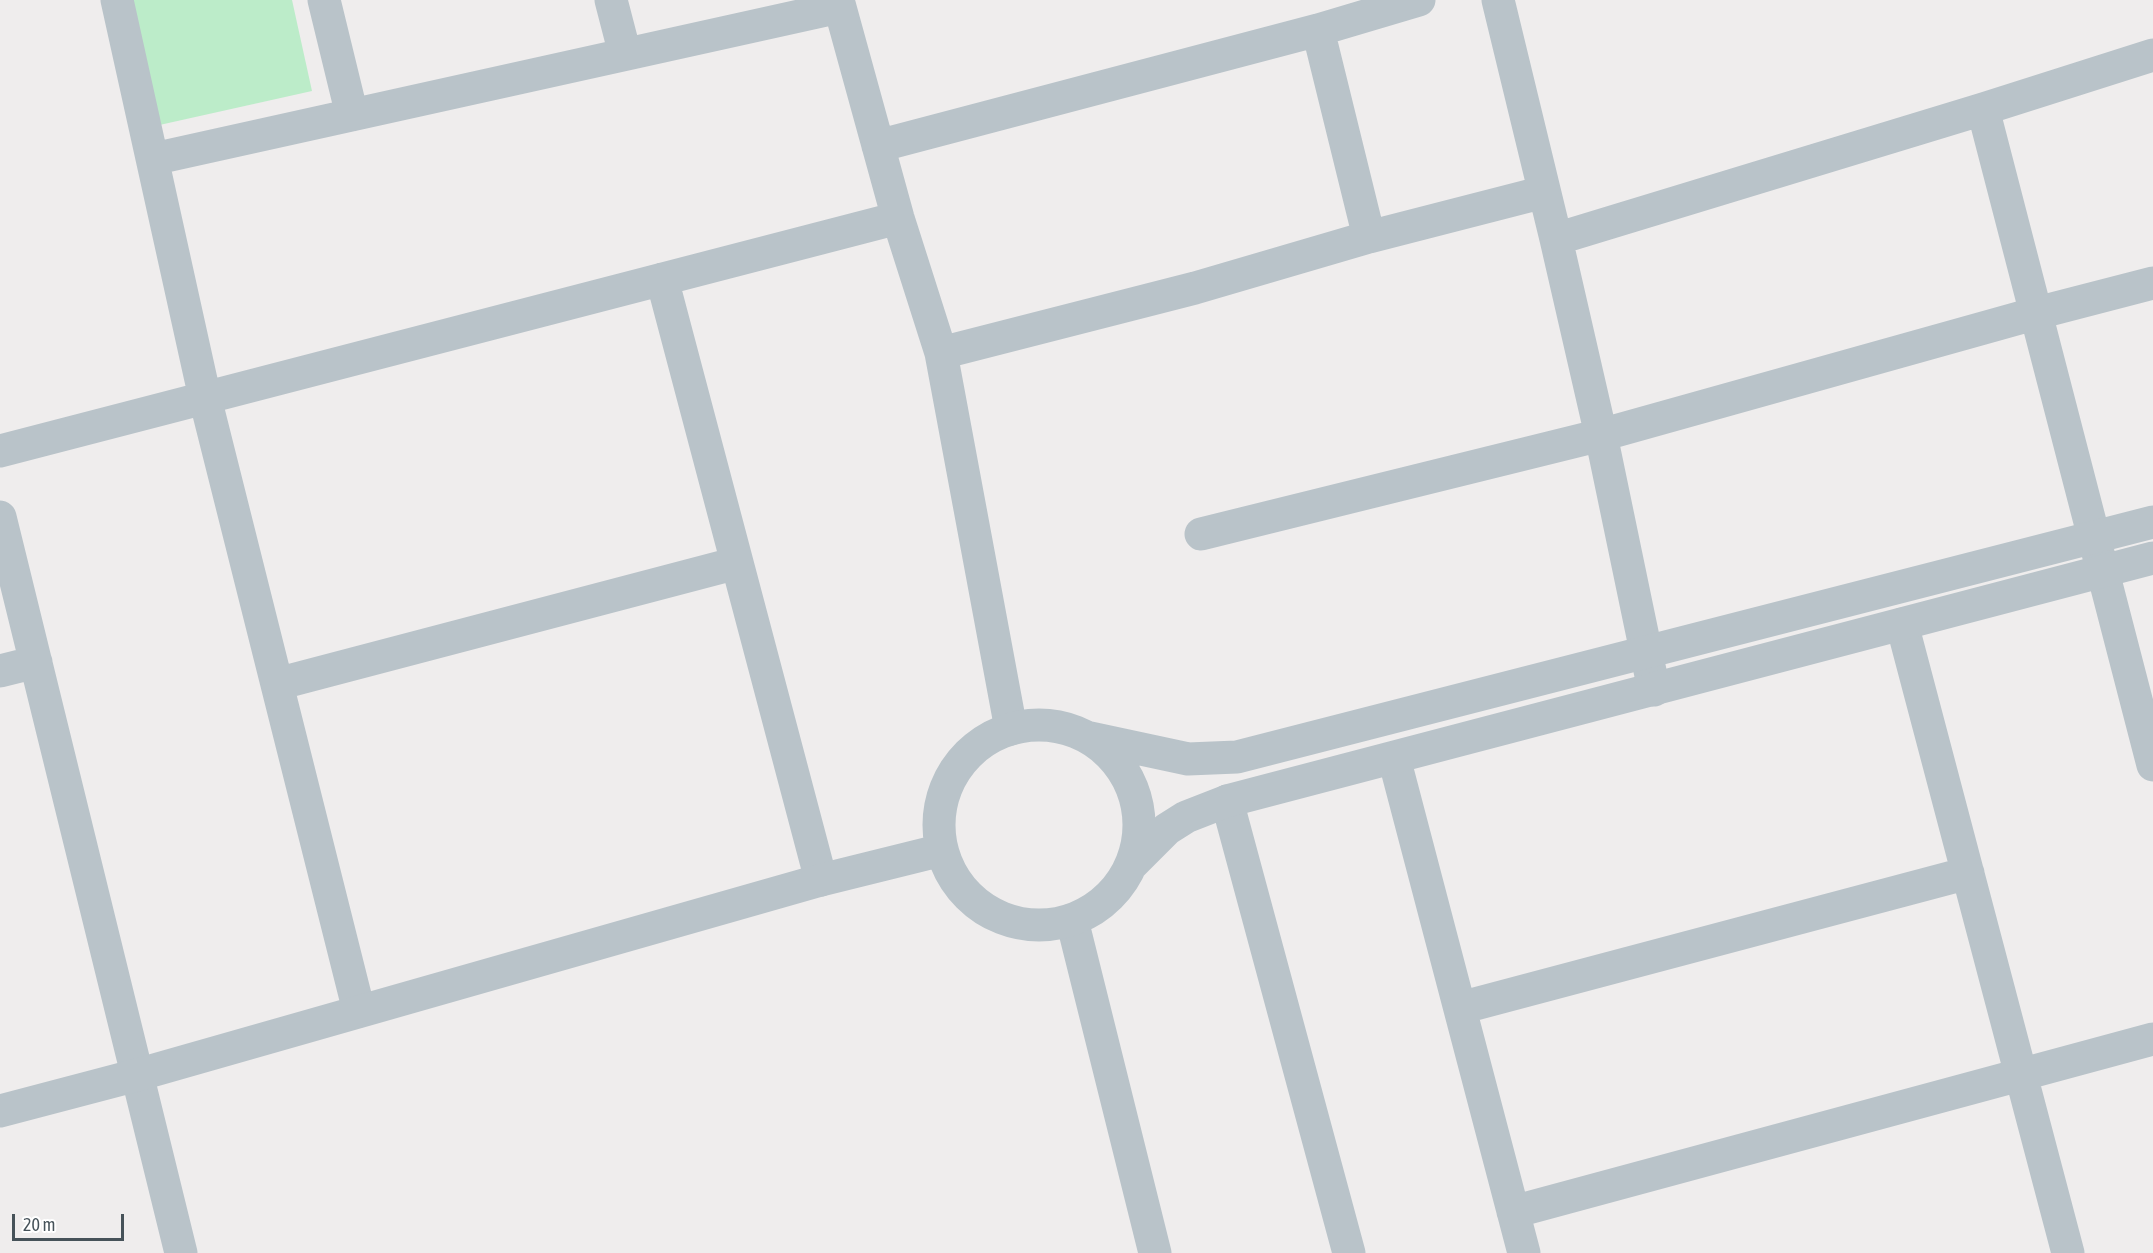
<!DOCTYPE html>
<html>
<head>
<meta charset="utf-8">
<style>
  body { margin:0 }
  #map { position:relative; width:2153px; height:1253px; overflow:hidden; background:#efeded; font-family:"Asap Condensed",sans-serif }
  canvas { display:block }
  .scale { position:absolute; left:12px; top:1214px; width:112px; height:27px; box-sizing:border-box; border:3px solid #465259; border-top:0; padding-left:8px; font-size:18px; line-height:21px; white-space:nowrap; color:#465259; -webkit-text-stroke:4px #fff; paint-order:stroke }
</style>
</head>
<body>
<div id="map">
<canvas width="2153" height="1253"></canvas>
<div class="scale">20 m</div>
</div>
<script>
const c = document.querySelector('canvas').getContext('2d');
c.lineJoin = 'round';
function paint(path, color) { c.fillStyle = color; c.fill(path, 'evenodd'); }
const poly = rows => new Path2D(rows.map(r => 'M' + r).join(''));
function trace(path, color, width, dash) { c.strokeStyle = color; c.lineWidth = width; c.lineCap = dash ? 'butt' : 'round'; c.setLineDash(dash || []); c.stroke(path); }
paint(poly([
  [128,0,292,0,312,91,155,126]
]), '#bcecc9');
trace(poly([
  [117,0,205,398,359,1011],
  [324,0,352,115],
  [611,0,625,54],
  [838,0,898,218,941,353,1011,729],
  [1498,0,1556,239,1601,435,1654,690],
  [1318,30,1369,237],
  [1983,109,2153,765],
  [878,146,1318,30,1419,0],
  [153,159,840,7],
  [1556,239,1983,109,2153,55],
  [662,279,821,880],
  [941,353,1195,288,1369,237,1544,192],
  [0,451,898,218],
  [0,517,181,1253],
  [1201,534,1601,435,2037,313,2153,283],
  [1902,624,2068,1253],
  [0,671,36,662],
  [277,684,737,563],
  [1394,758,1524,1253],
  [1227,801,1349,1253],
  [1072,920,1155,1253],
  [1460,1008,1968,873],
  [1513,1212,2153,1039]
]), '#b9c3c9', 33);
trace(poly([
  '939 825a100 100 0 1 1 200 0a100 100 0 1 1-200 0Z',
  [1090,738,1188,759,1237,757,2153,522],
  [1132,864,1167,829,1186,817,1227,801,2153,558],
  [0,1111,137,1075,821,880,942,850]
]), '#b9c3c9', 33);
</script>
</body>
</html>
